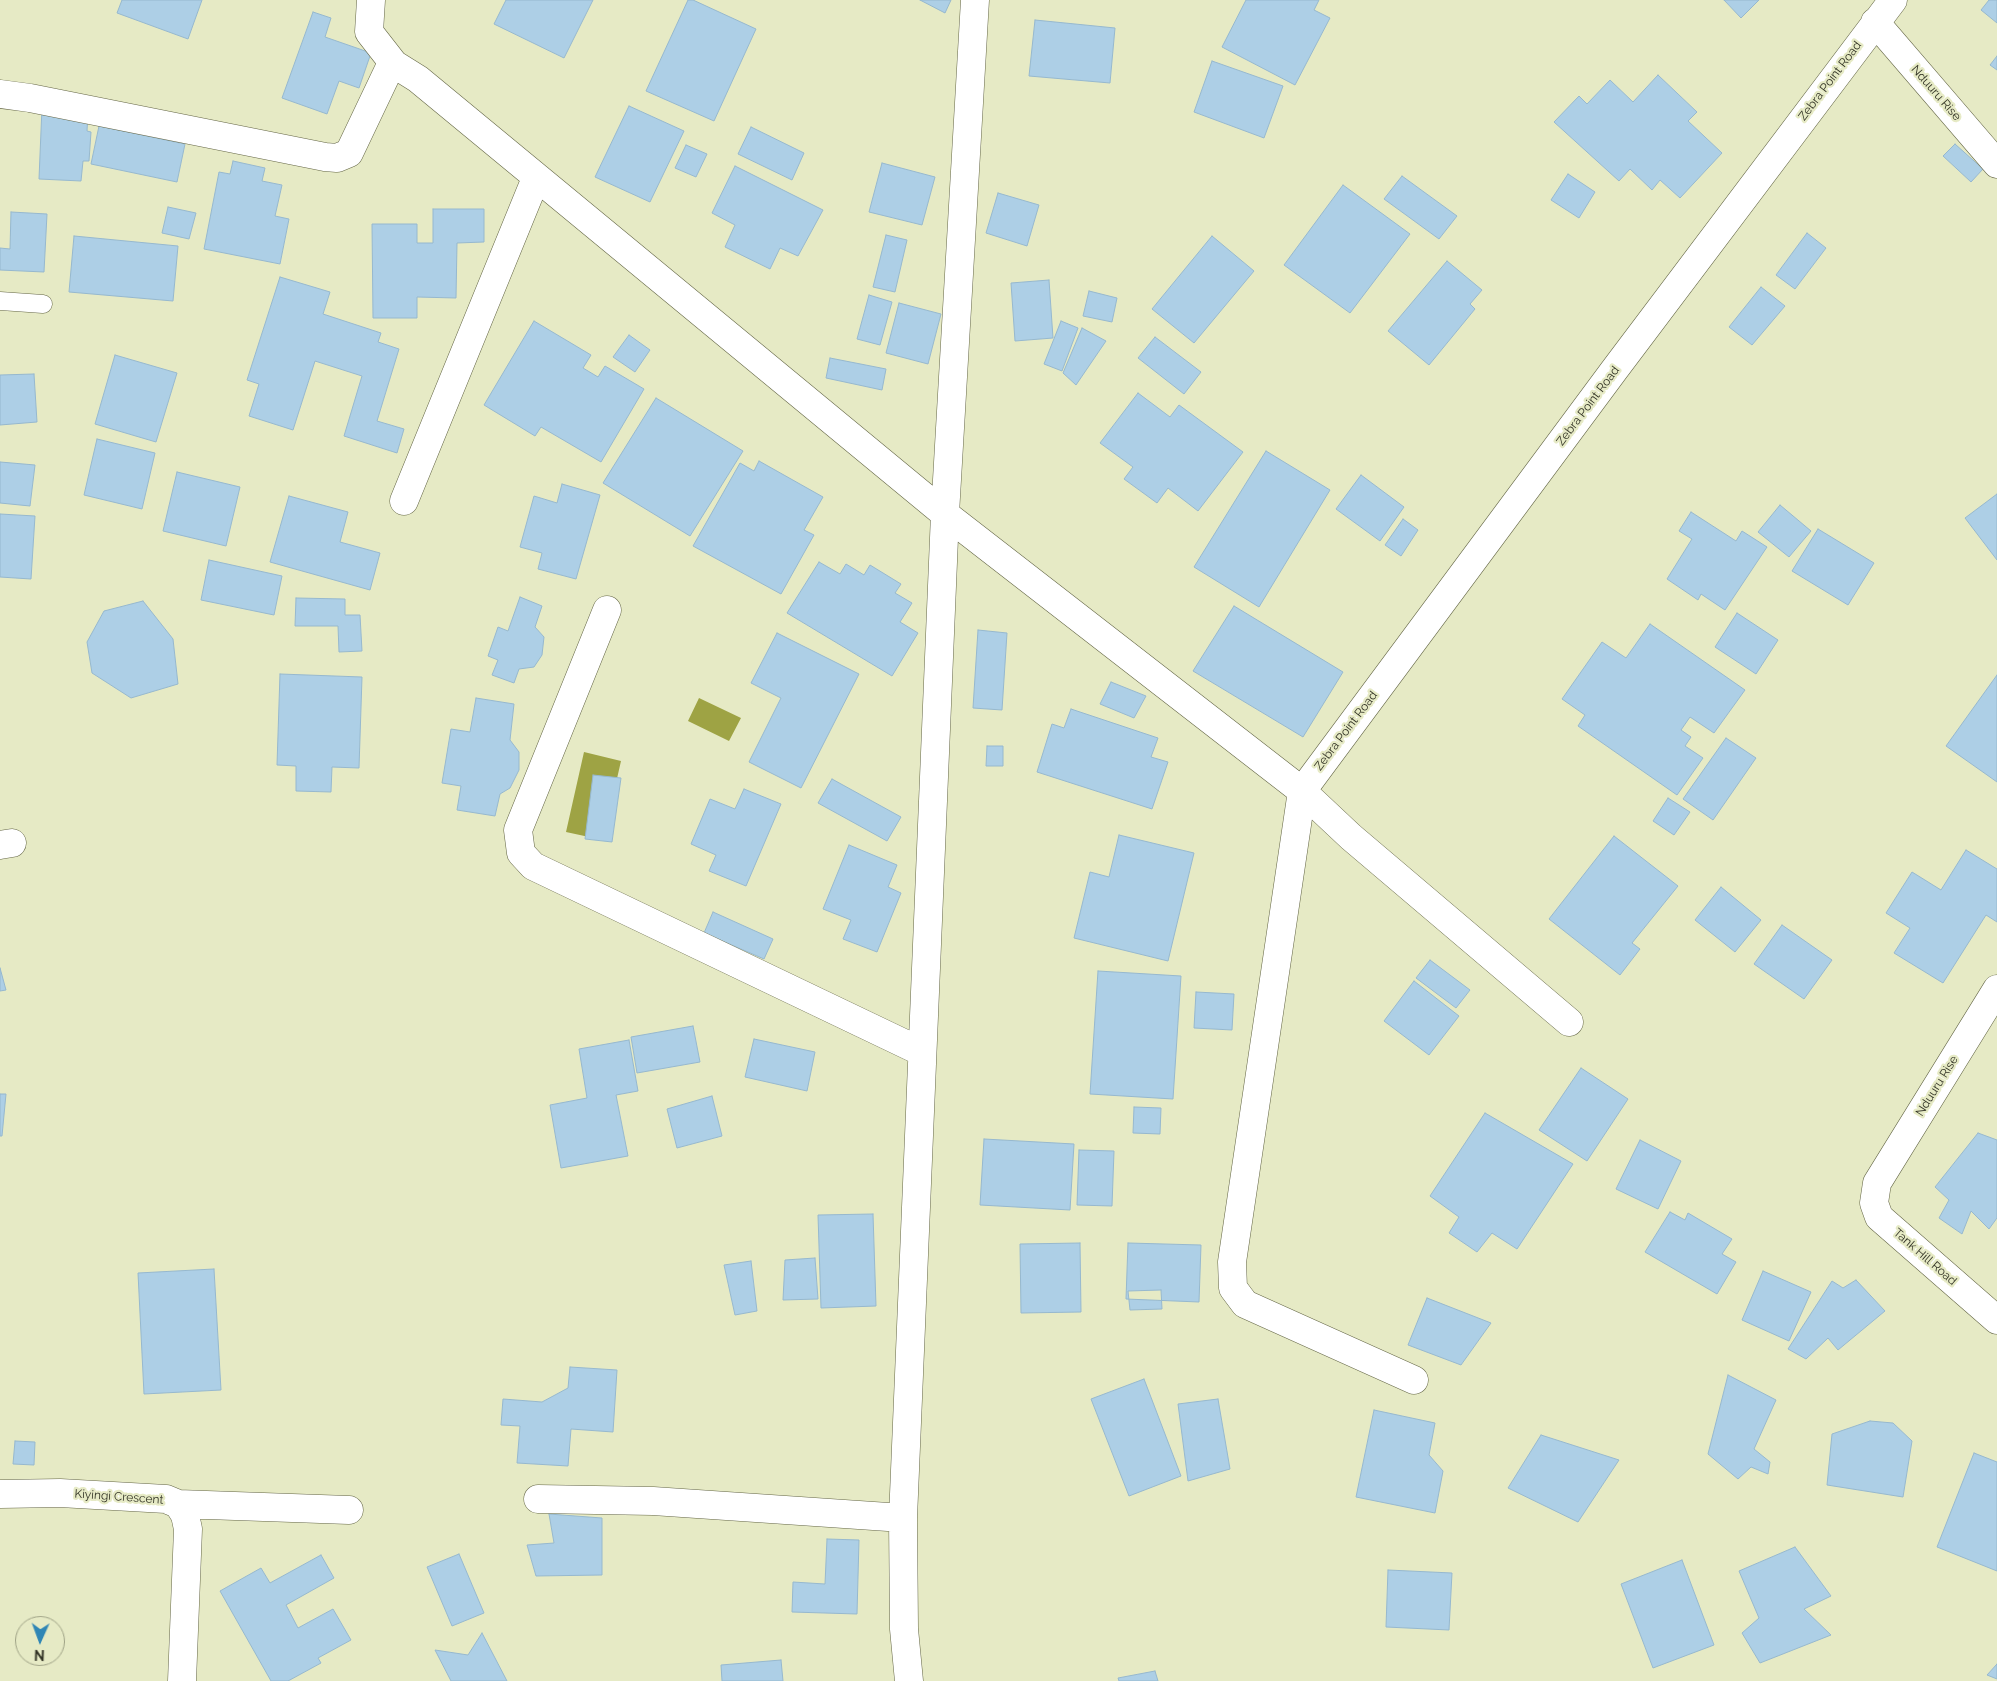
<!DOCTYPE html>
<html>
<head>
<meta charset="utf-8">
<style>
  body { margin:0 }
  #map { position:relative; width:1997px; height:1681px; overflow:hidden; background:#e6eac5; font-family:Raleway,sans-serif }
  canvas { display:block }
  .north { position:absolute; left:15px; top:1616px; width:50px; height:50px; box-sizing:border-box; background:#e6eac5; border:1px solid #9ea185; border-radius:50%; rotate:182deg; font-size:14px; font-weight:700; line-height:20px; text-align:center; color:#323325 }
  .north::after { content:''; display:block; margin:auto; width:18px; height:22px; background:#3086b5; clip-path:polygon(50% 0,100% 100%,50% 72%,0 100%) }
</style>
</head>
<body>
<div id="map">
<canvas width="1997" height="1681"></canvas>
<div class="north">N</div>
</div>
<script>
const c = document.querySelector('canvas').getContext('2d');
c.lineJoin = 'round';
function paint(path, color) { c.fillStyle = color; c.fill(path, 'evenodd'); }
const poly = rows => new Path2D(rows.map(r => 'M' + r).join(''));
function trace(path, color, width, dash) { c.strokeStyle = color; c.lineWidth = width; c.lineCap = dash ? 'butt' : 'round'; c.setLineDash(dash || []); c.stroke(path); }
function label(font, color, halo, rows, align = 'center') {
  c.font = font + ' Raleway,sans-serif'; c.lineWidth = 4.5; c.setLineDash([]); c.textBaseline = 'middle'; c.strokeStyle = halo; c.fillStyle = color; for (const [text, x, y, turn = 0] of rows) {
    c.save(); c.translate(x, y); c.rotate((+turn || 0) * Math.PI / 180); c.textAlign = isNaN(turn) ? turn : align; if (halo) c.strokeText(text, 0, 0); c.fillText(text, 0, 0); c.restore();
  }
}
paint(poly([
  [699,698,741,718,729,741,688,721],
  [584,752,621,761,603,840,566,832]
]), '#9ea344');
const building = poly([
  [122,0,202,0,188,39,117,13,122,0],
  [506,0,593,0,564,58,494,24,506,0],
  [688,0,693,0,756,29,714,121,646,91,688,0],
  [920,0,951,0,945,13,920,0],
  [1246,0,1319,0,1314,10,1330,18,1295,85,1222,47,1246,0],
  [1724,0,1759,0,1741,18,1724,0],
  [1989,0,1997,0,1997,23,1981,10,1989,0],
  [313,12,331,18,325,37,371,53,359,88,339,81,327,114,282,98,313,12],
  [1035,20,1115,28,1110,83,1029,76,1035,20],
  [1997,56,1997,70,1990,65,1997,56],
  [1212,61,1283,86,1264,138,1194,112,1212,61],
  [1658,75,1697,112,1688,121,1722,153,1680,198,1660,180,1652,190,1630,169,1619,181,1554,122,1579,96,1587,104,1610,80,1633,102,1658,75],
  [629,106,684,131,650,202,595,177,629,106],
  [42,107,88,113,87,131,91,132,89,161,83,161,81,181,39,179,42,107],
  [99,126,185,144,177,182,91,164,99,126],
  [751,127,804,153,792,180,738,154,751,127],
  [1955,144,1983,169,1971,182,1943,156,1955,144],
  [686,145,707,154,696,177,675,168,686,145],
  [233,161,265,168,262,181,282,185,275,216,289,219,280,264,204,249,219,172,230,174,233,161],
  [882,163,935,177,922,225,869,212,882,163],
  [735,166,823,210,798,256,780,248,770,269,725,247,735,225,712,213,735,166],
  [1568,174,1595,192,1579,218,1551,200,1568,174],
  [1402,176,1457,216,1439,239,1384,199,1402,176],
  [1343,185,1410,234,1350,313,1284,265,1343,185],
  [998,193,1039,205,1027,246,986,233,998,193],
  [168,207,196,213,189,239,162,233,168,207],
  [433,209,484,209,484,242,457,243,456,298,417,297,417,318,373,318,372,224,417,224,417,243,433,243,433,209],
  [11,212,47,214,44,272,0,270,0,248,10,249,11,212],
  [1807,233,1826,248,1795,289,1776,275,1807,233],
  [886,235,907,240,895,292,873,287,886,235],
  [74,236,178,246,173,301,69,292,74,236],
  [1212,236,1254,271,1194,343,1152,309,1212,236],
  [1447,261,1482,290,1470,304,1475,309,1429,365,1388,331,1447,261],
  [280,277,330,292,323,314,381,333,378,342,399,349,377,421,404,429,397,453,344,436,362,376,315,361,293,430,249,416,259,384,247,380,280,277],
  [1049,280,1053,338,1015,341,1011,283,1049,280],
  [1761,287,1785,306,1752,345,1729,327,1761,287],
  [1089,291,1117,298,1112,322,1083,316,1089,291],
  [869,295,892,302,880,345,857,339,869,295],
  [899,303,941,314,928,364,886,353,899,303],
  [534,321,591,355,583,368,598,377,605,366,644,389,601,462,541,427,535,436,484,405,534,321],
  [1061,321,1078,328,1062,371,1044,364,1061,321],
  [1082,328,1106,341,1076,385,1063,373,1082,328],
  [629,335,650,350,635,372,613,357,629,335],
  [1155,337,1201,372,1184,394,1138,358,1155,337],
  [115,355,177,373,156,442,95,424,115,355],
  [830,358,886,369,882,390,826,378,830,358],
  [34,374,37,422,0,425,0,375,34,374],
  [1138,393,1170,417,1179,405,1243,452,1198,511,1168,488,1157,503,1124,479,1133,467,1100,443,1138,393],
  [656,398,743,451,690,536,603,483,656,398],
  [97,439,155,453,142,509,84,495,97,439],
  [1266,451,1330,490,1259,607,1194,567,1266,451],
  [759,461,823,497,804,530,814,535,781,594,693,546,740,463,754,471,759,461],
  [0,462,35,465,30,506,0,503,0,462],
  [177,472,240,487,226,546,163,531,177,472],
  [1361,475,1404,507,1380,541,1336,509,1361,475],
  [562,484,600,495,576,579,538,569,542,553,520,547,534,496,557,503,562,484],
  [1997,494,1997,560,1965,518,1997,494],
  [289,496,348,512,340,542,380,553,370,590,270,562,289,496],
  [1780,505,1811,531,1789,557,1758,532,1780,505],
  [1691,512,1736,541,1742,531,1767,547,1725,610,1701,594,1698,600,1667,579,1692,539,1679,531,1691,512],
  [0,514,35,516,31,579,0,577,0,514],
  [1403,519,1418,530,1401,556,1385,545,1403,519],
  [1818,529,1874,563,1848,605,1792,571,1818,529],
  [209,560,282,576,274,615,201,600,209,560],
  [819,562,840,574,846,564,864,575,870,565,901,584,895,593,912,603,900,622,918,633,892,676,787,613,819,562],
  [520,597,542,606,535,627,544,637,542,655,534,667,519,669,514,683,492,675,498,660,488,656,498,627,508,631,520,597],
  [296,598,345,599,345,615,360,615,362,651,339,652,338,626,295,626,296,598],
  [143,601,173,639,178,684,131,698,92,673,87,642,104,611,143,601],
  [1234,606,1343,672,1303,737,1193,671,1234,606],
  [1737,613,1778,640,1756,674,1715,647,1737,613],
  [1650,624,1745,690,1714,733,1690,717,1681,730,1691,737,1685,746,1703,758,1677,795,1578,726,1585,715,1562,699,1602,642,1626,658,1650,624],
  [978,630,1007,633,1002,710,973,708,978,630],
  [777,633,859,674,801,788,749,762,781,698,751,683,777,633],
  [280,674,362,677,359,768,332,767,331,792,296,791,296,766,277,765,280,674],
  [1997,675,1997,782,1946,746,1997,675],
  [1111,682,1146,696,1134,718,1100,704,1111,682],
  [476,698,514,704,510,740,519,752,519,770,510,788,500,794,495,816,457,810,461,786,442,783,451,729,470,732,476,698],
  [1071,709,1158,738,1151,757,1168,762,1152,809,1037,772,1052,724,1064,728,1071,709],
  [1726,738,1756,758,1713,820,1683,799,1726,738],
  [987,746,1003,746,1003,766,986,766,987,746],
  [593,775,621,778,612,842,585,839,593,775],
  [832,779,901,817,887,841,818,803,832,779],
  [744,789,781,804,746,886,709,871,716,855,691,844,710,799,735,809,744,789],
  [1668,798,1690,812,1674,835,1653,821,1668,798],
  [1119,835,1194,853,1168,961,1074,938,1090,872,1109,877,1119,835],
  [1614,836,1678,886,1632,943,1640,949,1620,975,1549,919,1614,836],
  [849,845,897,865,888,887,901,893,877,952,843,939,851,920,823,909,849,845],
  [1966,850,1997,869,1997,922,1986,915,1943,983,1894,953,1910,928,1886,913,1912,872,1941,890,1966,850],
  [1721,887,1761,920,1735,952,1695,920,1721,887],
  [713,912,773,939,764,959,704,933,713,912],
  [1782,925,1832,960,1804,999,1754,964,1782,925],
  [1430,960,1470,990,1456,1008,1416,978,1430,960],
  [0,968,6,990,0,991,0,968],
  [1098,971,1181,976,1173,1099,1090,1094,1098,971],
  [1414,981,1459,1016,1429,1055,1384,1021,1414,981],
  [1196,992,1234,994,1232,1030,1194,1028,1196,992],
  [693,1026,700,1062,637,1073,631,1037,693,1026],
  [754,1039,815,1052,807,1091,745,1077,754,1039],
  [629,1040,638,1091,616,1095,628,1156,561,1168,550,1105,587,1098,579,1049,629,1040],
  [1581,1068,1628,1099,1587,1161,1539,1130,1581,1068],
  [0,1094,6,1094,2,1136,0,1136,0,1094],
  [712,1096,722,1136,677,1148,667,1109,712,1096],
  [1134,1107,1161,1108,1160,1134,1133,1133,1134,1107],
  [1485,1113,1573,1164,1517,1249,1492,1233,1477,1252,1449,1233,1459,1217,1430,1196,1485,1113],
  [1978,1133,1997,1140,1997,1218,1989,1229,1971,1211,1962,1234,1939,1218,1949,1200,1935,1187,1978,1133],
  [984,1139,1074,1144,1070,1210,980,1205,984,1139],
  [1640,1140,1681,1161,1658,1209,1616,1189,1640,1140],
  [1079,1150,1114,1151,1112,1206,1077,1205,1079,1150],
  [1670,1212,1685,1220,1688,1213,1732,1239,1722,1254,1736,1262,1717,1294,1645,1252,1670,1212],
  [873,1214,876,1306,821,1308,818,1215,873,1214],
  [1080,1243,1081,1312,1021,1313,1020,1244,1080,1243],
  [1128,1243,1201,1245,1199,1302,1126,1299,1128,1243],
  [815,1258,818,1299,783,1300,785,1260,815,1258],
  [751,1261,757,1311,735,1315,724,1265,751,1261],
  [214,1269,221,1390,144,1394,138,1273,214,1269],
  [1763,1271,1811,1292,1789,1341,1742,1320,1763,1271],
  [1856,1280,1885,1311,1838,1350,1828,1338,1806,1359,1788,1349,1832,1281,1843,1288,1856,1280],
  [1161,1290,1162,1309,1130,1310,1128,1291,1161,1290],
  [1427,1298,1491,1323,1461,1365,1408,1345,1427,1298],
  [570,1367,617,1370,613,1432,571,1429,568,1466,517,1463,520,1426,501,1425,503,1399,542,1402,568,1388,570,1367],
  [1728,1375,1776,1400,1754,1449,1770,1462,1768,1474,1751,1467,1738,1479,1708,1454,1728,1375],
  [1144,1379,1181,1476,1129,1496,1091,1399,1144,1379],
  [1218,1399,1230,1469,1188,1481,1178,1404,1218,1399],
  [1374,1410,1435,1423,1429,1455,1443,1471,1435,1513,1356,1497,1374,1410],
  [1870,1421,1893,1423,1912,1441,1903,1497,1827,1485,1832,1434,1870,1421],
  [1541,1435,1619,1460,1578,1522,1508,1488,1541,1435],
  [15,1441,35,1442,34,1465,13,1464,15,1441],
  [1974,1453,1997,1462,1997,1571,1937,1547,1974,1453],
  [549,1514,602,1518,602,1575,536,1576,527,1545,554,1543,549,1514],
  [827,1539,859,1540,857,1614,792,1612,793,1582,825,1584,827,1539],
  [1795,1547,1831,1596,1804,1609,1831,1635,1760,1663,1742,1633,1759,1618,1739,1571,1795,1547],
  [459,1554,484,1613,452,1626,427,1567,459,1554],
  [321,1555,334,1578,286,1605,298,1628,333,1609,351,1640,318,1658,321,1663,288,1681,271,1681,220,1591,261,1568,270,1583,321,1555],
  [1682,1560,1714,1645,1653,1668,1621,1584,1682,1560],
  [1388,1570,1452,1573,1449,1630,1386,1627,1388,1570],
  [482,1633,507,1681,451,1681,435,1650,468,1655,482,1633],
  [781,1660,783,1681,722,1681,721,1665,781,1660],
  [1997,1664,1997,1679,1987,1675,1997,1664],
  [1155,1671,1158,1681,1119,1681,1118,1678,1155,1671]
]);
paint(building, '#adcfe6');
trace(building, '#96b8ce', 1);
const service = poly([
  [0,301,43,304]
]);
const minor = poly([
  [371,0,369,32,394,64],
  [1875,22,1997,164],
  [0,94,30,98,325,157,337,158,349,153,389,69,394,64,418,79,945,514,1302,791,1351,837,1569,1022],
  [404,501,536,178],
  [607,610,518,830,521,853,533,866,922,1052],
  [0,845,12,843],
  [1997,989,1877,1183,1874,1203,1879,1217,1997,1320],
  [1414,1380,1245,1304,1233,1288,1232,1262,1302,791,1615,369,1893,0],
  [0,1494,60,1493,166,1499,178,1504,185,1515,188,1529,182,1681],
  [538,1499,653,1501,903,1518],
  [178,1504,349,1510],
  [909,1681,904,1629,903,1518,945,514,975,0]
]);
trace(service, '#656747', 19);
trace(minor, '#656747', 29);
trace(service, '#fff', 18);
trace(minor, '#fff', 28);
label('12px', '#323325', '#e6eac5', [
  ["Zebra Point Road",1830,81,-53],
  ["Nduuru Rise",1936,93,49],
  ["Zebra Point Road",1588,406,-53],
  ["Zebra Point Road",1346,731,-53],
  ["Nduuru Rise",1937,1086,-58],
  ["Tank Hill Road",1925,1257,41],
  ["Kiyingi Crescent",119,1497,4]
]);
</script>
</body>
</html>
